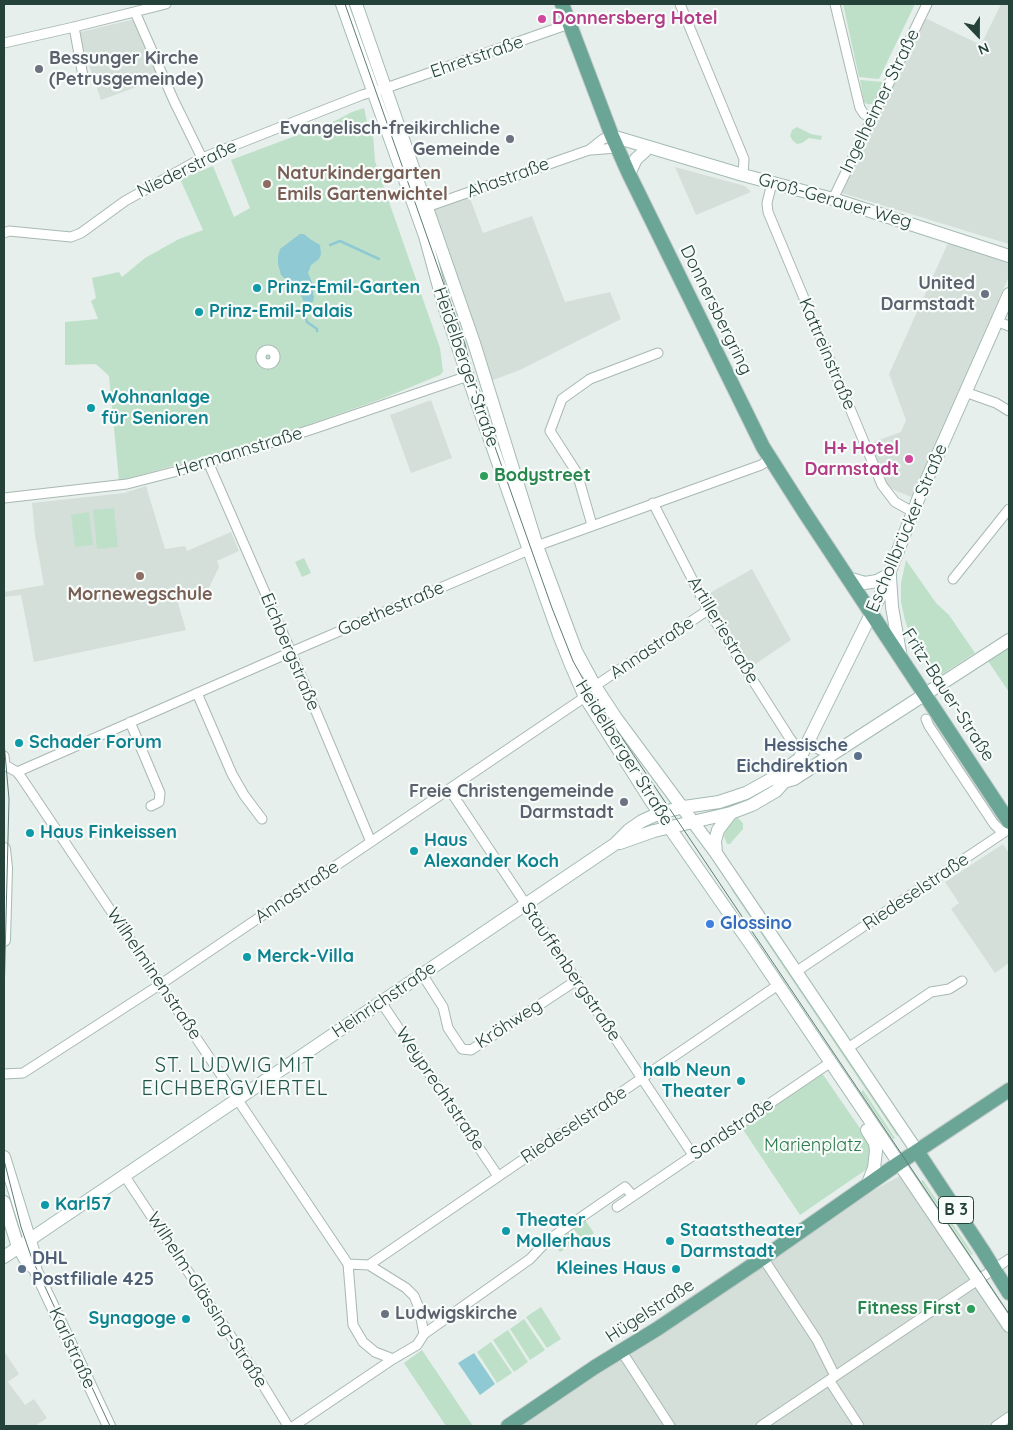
<!DOCTYPE html>
<html>
<head>
<meta charset="utf-8">
<style>
  body { margin:0 }
  #map { position:relative; width:1013px; height:1430px; overflow:hidden; background:#e6efeb; font-family:Quicksand,sans-serif }
  canvas { display:block }
  .frame { position:absolute; inset:0; border:5px solid #24423a; pointer-events:none }
  .north { position:absolute; left:953px; top:10px; width:50px; height:50px; -webkit-text-stroke:4px #f7fbf9; paint-order:stroke; rotate:158deg; font-size:14px; font-weight:700; line-height:20px; text-align:center; color:#24423a }
  .north::after { content:''; display:block; margin:auto; width:18px; height:22px; background:#24423a; clip-path:polygon(50% 0,100% 100%,50% 72%,0 100%) }
</style>
</head>
<body>
<div id="map">
<canvas width="1013" height="1430"></canvas>
<div class="frame"></div>
<div class="north">N</div>
</div>
<script>
const c = document.querySelector('canvas').getContext('2d');
c.lineJoin = 'round';
function paint(path, color) { c.fillStyle = color; c.fill(path, 'evenodd'); }
const poly = rows => new Path2D(rows.map(r => 'M' + r).join(''));
function trace(path, color, width, dash) { c.strokeStyle = color; c.lineWidth = width; c.lineCap = dash ? 'butt' : 'round'; c.setLineDash(dash || []); c.stroke(path); }
function label(font, color, halo, rows, align = 'center') {
  c.font = font + ' Quicksand,sans-serif'; c.lineWidth = 4.5; c.setLineDash([]); c.textBaseline = 'middle'; c.strokeStyle = halo; c.fillStyle = color; for (const [text, x, y, turn = 0] of rows) {
    c.save(); c.translate(x, y); c.rotate((+turn || 0) * Math.PI / 180); c.textAlign = isNaN(turn) ? turn : align; if (halo) c.strokeText(text, 0, 0); c.fillText(text, 0, 0); c.restore();
  }
}
paint(poly([
  [1001,4,1009,4,1009,244,842,193,921,16,981,45],
  [131,20,135,21,161,78,101,100,79,36,81,32],
  [675,167,745,186,751,192,696,215],
  [468,193,483,233,532,216,565,302,610,292,621,319,520,370,485,383,427,207],
  [948,243,1008,263,1009,276,914,498,894,490,889,486,884,489,865,445,901,432,906,420,889,374],
  [431,400,452,458,411,473,390,415],
  [146,486,165,549,185,546,187,551,231,532,239,551,217,561,219,567,207,592,177,600,186,630,34,662,21,595,4,597,4,592,44,585,35,535,32,503,124,493],
  [752,569,791,640,751,667,708,594],
  [1003,844,1009,853,1009,963,995,973,951,909,959,903,945,882],
  [901,1175,1009,1326,1009,1426,517,1426,871,1192],
  [4,1351,19,1374,8,1382,25,1405,34,1399,47,1418,35,1426,4,1426]
]), '#d4dfda');
paint(poly([
  [843,4,915,4,879,79,859,77],
  [860,80,883,82,872,104,867,104,864,102],
  [364,108,370,135,373,134,375,161,379,173,440,348,443,372,440,375,384,398,266,440,119,481,109,376,96,364,65,365,65,322,98,319,91,301,96,298,92,278,119,272,122,277,145,258,179,239,203,230,180,179,213,166,234,217,250,208,231,160,335,121,352,112],
  [797,127,811,134,822,136,821,140,809,138,802,143,797,144,793,141,790,136,792,130],
  [114,508,118,547,97,549,93,510],
  [89,512,93,545,75,547,71,515],
  [304,558,311,573,302,577,295,562],
  [906,560,936,603,949,615,975,653,938,677,921,655,911,637,905,620,901,602,901,583],
  [1009,643,1009,692,986,658],
  [931,720,997,819,997,822,930,722],
  [733,818,738,818,743,823,743,829,730,844,727,844,724,836,726,828],
  [733,888,899,1134,897,1136,731,889],
  [822,1073,868,1140,871,1155,867,1169,800,1215,742,1128],
  [863,1090,895,1138,893,1139,861,1092],
  [923,1180,973,1254,971,1255,921,1181],
  [585,1220,594,1233,582,1241,573,1228],
  [570,1231,577,1241,560,1252,557,1248,561,1245,559,1243,555,1245,553,1243],
  [541,1307,561,1339,547,1348,526,1317],
  [524,1319,545,1350,530,1360,510,1329],
  [508,1330,528,1362,514,1372,493,1340],
  [491,1342,512,1373,497,1383,477,1352],
  [422,1350,473,1426,446,1426,404,1363]
]), '#bfe0c8');
paint(poly([
  [300,234,304,234,310,239,320,245,321,254,319,259,311,265,308,273,314,287,313,294,314,297,313,302,308,304,304,302,300,293,281,275,278,264,278,256,280,249],
  [474,1353,495,1384,480,1395,458,1363]
]), '#8ec9d4');
trace(poly([
  [330,245,340,241,379,259],
  [304,302,304,311,307,322,317,329,317,331]
]), '#8ec9d4', 2.5);
const street = poly([
  [680,4,744,159,743,175],
  [835,4,860,108,864,114,871,118],
  [135,12,174,101,202,158],
  [74,27,83,76],
  [4,43,74,27,166,4],
  [591,150,617,148],
  [772,183,767,203,768,212,882,485,895,502,913,512],
  [833,199,927,4],
  [421,209,589,150,603,139,612,136],
  [4,233,9,231,71,237,81,233,125,201,202,158,362,95,386,88,569,24],
  [996,321,1009,326],
  '261 357a7 7 0 1 1 14 0a7 7 0 1 1-14 0Z',
  [965,392,996,403,1009,411],
  [208,462,291,652,371,842],
  [4,498,127,484,201,465,313,429,468,376],
  [653,503,708,610,789,737,794,744,803,750],
  [592,525,577,473,550,431,562,399,590,379,658,353],
  [953,579,1009,509],
  [595,686,708,610],
  [197,693,232,774,244,795,262,819],
  [926,719,929,726,994,824,1003,833],
  [130,722,160,793,159,802,151,806],
  [810,736,815,747,820,750,833,753],
  [4,756,5,765,17,772,21,777,348,1264],
  [17,772,291,652,545,543,761,465,770,459],
  [449,789,693,1155],
  [797,971,1009,829],
  [422,974,443,1007,448,1028,462,1049,471,1050,577,980],
  [381,1002,498,1176],
  [848,1048,931,992,949,989,962,981],
  [4,1074,23,1073,161,984,585,697],
  [124,1175,258,1377,288,1426],
  [617,1207,831,1062],
  [763,1258,817,1340,835,1376],
  [348,1264,353,1325,363,1342,375,1352,393,1359],
  [369,1265,778,985],
  [424,1334,530,1259,548,1240,625,1187,633,1196],
  [622,1352,670,1426],
  [829,1380,859,1426],
  [294,1426,393,1359,417,1345,424,1334,419,1308,414,1296,406,1288,369,1265,348,1264],
  [761,1426,1009,1259],
  [996,1426,1009,1417]
]);
const secondary = poly([
  [342,4,425,236,445,309,476,400,559,635,571,665,585,697,651,801,754,949,1009,1326],
  [356,4,474,343,537,546,576,651,595,686,616,718,716,853,917,1151],
  [612,136,743,175,833,199,1009,256],
  [629,174,636,159,645,151],
  [890,577,892,607,901,658],
  [848,578,865,583,877,581,890,574],
  [787,781,794,779,1009,640],
  [620,843,654,831,731,813,752,805,776,791,793,772,881,594,919,497,1009,294],
  [4,849,6,868,4,940],
  [716,853,715,841,718,830,731,813],
  [867,1130,875,1143,876,1151,874,1168,867,1186],
  [4,1157,35,1257,35,1269],
  [4,1202,18,1247,27,1262,35,1269,109,1426],
  [4,1257,615,844,629,830,642,821,660,813,684,807,719,802,746,793,773,778,799,759]
]);
const primary = poly([
  [562,4,612,136,629,174,763,447,805,513,1009,822],
  [917,1151,983,1251,1009,1293],
  [508,1426,595,1367,657,1329,763,1258,899,1163,1009,1090]
]);
trace(street, '#a8b8b2', 11);
trace(secondary, '#a4bbb3', 14);
trace(primary, '#c2cac8', 16);
trace(street, '#fff', 9);
trace(secondary, '#fff', 12);
trace(primary, '#6aa596', 14);
trace(poly([
  [345,4,465,344,478,399,552,608,573,661,587,686,610,720,1009,1314],
  [4,742,9,799,4,998],
  [4,1160,21,1227,32,1259,110,1426]
]), '#5f7d75', 1);
for (const [x, y, r, color] of [
  [542,19,5,"#d1479c"],
  [39,69,5,"#6b7280"],
  [510,139,5,"#6b7280"],
  [267,184,5,"#8d6e63"],
  [257,288,5,"#0f9aa8"],
  [985,294,5,"#6b7280"],
  [199,312,5,"#0f9aa8"],
  [91,408,5,"#0f9aa8"],
  [909,459,5,"#d1479c"],
  [484,476,5,"#2e9e5b"],
  [140,576,5,"#8d6e63"],
  [19,743,5,"#0f9aa8"],
  [858,756,5,"#5c6f8a"],
  [624,802,5,"#6b7280"],
  [30,833,5,"#0f9aa8"],
  [414,851,5,"#0f9aa8"],
  [710,924,5,"#3f7fe0"],
  [247,957,5,"#0f9aa8"],
  [741,1081,5,"#0f9aa8"],
  [45,1205,5,"#0f9aa8"],
  [506,1231,5,"#0f9aa8"],
  [670,1241,5,"#0f9aa8"],
  [22,1269,5,"#5c6f8a"],
  [676,1269,5,"#0f9aa8"],
  [971,1309,5,"#2e9e5b"],
  [385,1314,5,"#6b7280"],
  [186,1319,5,"#0f9aa8"]
]) { const dot = new Path2D(); dot.arc(x, y, r, 0, 2 * Math.PI); c.fillStyle = color; c.fill(dot); trace(dot, '#f7fbf9', 2); }
for (const [x, y, w] of [
  [956,1210,35]
]) { const box = new Path2D(); box.roundRect(x - w / 2, y - 13.5, w, 27, 4); c.fillStyle = '#f7fbf9'; c.fill(box); trace(box, '#24423a', 1); }
label('bold 16px', '#24423a', null, [
  ["B 3",956,1210]
]);
label('bold 18px', '#b23c85', '#f7fbf9', [
  ["Donnersberg Hotel",552,19],
  ["H+ Hotel",899,449,"right"],
  ["Darmstadt",899,470,"right"]
], 'left');
label('18px', '#24423a', '#f7fbf9', [
  ["Ehretstraße",477,57,-19],
  ["Ingelheimer Straße",880,101,-64],
  ["Niederstraße",187,169,-26],
  ["Ahastraße",508,178,-20],
  ["Groß-Gerauer Weg",835,201,16],
  ["Donnersbergring",716,310,64],
  ["Kattreinstraße",827,354,67],
  ["Heidelberger Straße",466,367,71],
  ["Hermannstraße",239,452,-17],
  ["Eschollbrücker Straße",907,528,-67],
  ["Goethestraße",391,609,-23],
  ["Artilleriestraße",723,630,59],
  ["Annastraße",652,648,-34],
  ["Eichbergstraße",290,652,67],
  ["Fritz-Bauer-Straße",948,695,57],
  ["Heidelberger Straße",624,753,58],
  ["Annastraße",297,892,-34],
  ["Riedeselstraße",916,892,-34],
  ["Stauffenbergstraße",571,972,56],
  ["Wilhelminenstraße",154,974,56],
  ["Heinrichstraße",384,1000,-34],
  ["Kröhweg",509,1024,-33],
  ["Weyprechtstraße",440,1089,56],
  ["Riedeselstraße",574,1125,-34],
  ["Sandstraße",732,1129,-34],
  ["Wilhelm-Glässing-Straße",207,1300,57],
  ["Hügelstraße",650,1311,-33],
  ["Karlstraße",72,1348,65]
]);
label('bold 18px', '#5b616d', '#f7fbf9', [
  ["Bessunger Kirche",49,59,"left"],
  ["(Petrusgemeinde)",49,80,"left"],
  ["Evangelisch-freikirchliche",500,129],
  ["Gemeinde",500,150],
  ["United",975,284],
  ["Darmstadt",975,305],
  ["Freie Christengemeinde",614,792],
  ["Darmstadt",614,813],
  ["Ludwigskirche",395,1314,"left"]
], 'right');
label('bold 18px', '#785e54', '#f7fbf9', [
  ["Naturkindergarten",277,174],
  ["Emils Gartenwichtel",277,195],
  ["Mornewegschule",140,595,"center"]
], 'left');
label('bold 18px', '#0d838f', '#f7fbf9', [
  ["Prinz-Emil-Garten",267,288],
  ["Prinz-Emil-Palais",209,312],
  ["Wohnanlage",101,398],
  ["für Senioren",101,419],
  ["Schader Forum",29,743],
  ["Haus Finkeissen",40,833],
  ["Haus",424,841],
  ["Alexander Koch",424,862],
  ["Merck-Villa",257,957],
  ["halb Neun",731,1071,"right"],
  ["Theater",731,1092,"right"],
  ["Karl57",55,1205],
  ["Theater",516,1221],
  ["Mollerhaus",516,1242],
  ["Staatstheater",680,1231],
  ["Darmstadt",680,1252],
  ["Kleines Haus",666,1269,"right"],
  ["Synagoge",176,1319,"right"]
], 'left');
label('bold 18px', '#27864d', '#f7fbf9', [
  ["Bodystreet",494,476],
  ["Fitness First",961,1309,"right"]
], 'left');
label('bold 18px', '#4e5e75', '#f7fbf9', [
  ["Hessische",848,746],
  ["Eichdirektion",848,767],
  ["DHL",32,1259,"left"],
  ["Postfiliale 425",32,1280,"left"]
], 'right');
label('bold 18px', '#366cbe', '#f7fbf9', [
  ["Glossino",720,924]
], 'left');
label('18px', '#2d7a4b', '#f7fbf9', [
  ["Marienplatz",813,1146]
]);
c.letterSpacing = '1px';
label('20px', '#1f5548', '#f7fbf9', [
  ["ST. LUDWIG MIT",235,1066],
  ["EICHBERGVIERTEL",235,1089]
]);
c.letterSpacing = '0px';
</script>
</body>
</html>
